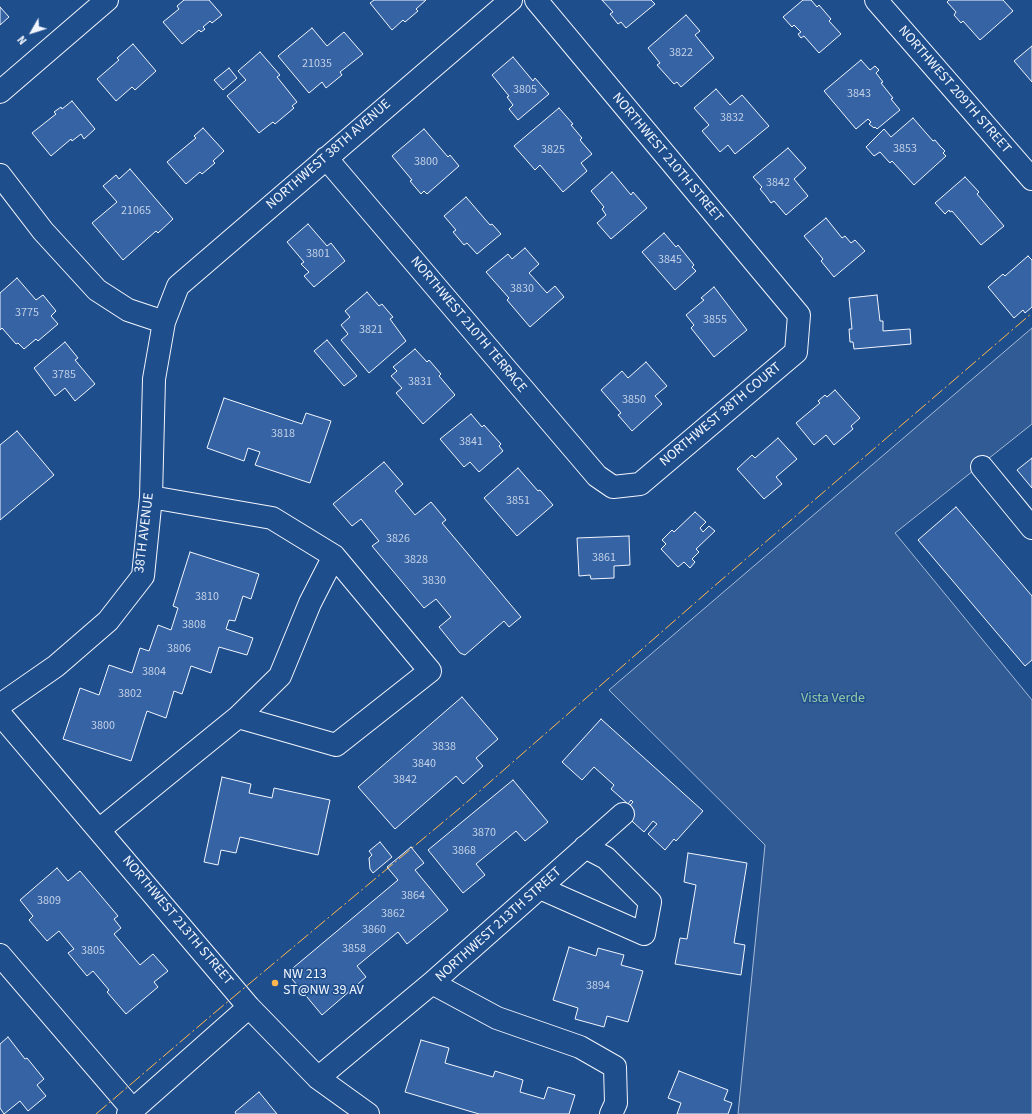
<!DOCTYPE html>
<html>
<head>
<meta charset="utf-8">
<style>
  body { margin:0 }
  #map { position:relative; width:1032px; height:1114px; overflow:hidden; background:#1f4e8c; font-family:"Source Sans 3",sans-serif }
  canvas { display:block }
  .north { position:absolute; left:12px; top:12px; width:40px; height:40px; -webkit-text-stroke:3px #1f4e8c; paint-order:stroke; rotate:231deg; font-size:11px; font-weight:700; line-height:16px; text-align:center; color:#f2f6ff }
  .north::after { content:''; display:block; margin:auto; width:14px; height:18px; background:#f2f6ff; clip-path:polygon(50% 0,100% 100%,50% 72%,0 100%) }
</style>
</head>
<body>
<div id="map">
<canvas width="1032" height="1114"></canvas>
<div class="north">N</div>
</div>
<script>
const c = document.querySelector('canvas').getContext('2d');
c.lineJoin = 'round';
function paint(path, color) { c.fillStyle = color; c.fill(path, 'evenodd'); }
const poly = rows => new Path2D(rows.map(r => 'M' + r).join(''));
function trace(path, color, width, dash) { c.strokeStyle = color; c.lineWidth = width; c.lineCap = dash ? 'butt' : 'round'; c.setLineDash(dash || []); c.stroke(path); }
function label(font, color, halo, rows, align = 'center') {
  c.font = font + ' "Source Sans 3",sans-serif'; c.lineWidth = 3; c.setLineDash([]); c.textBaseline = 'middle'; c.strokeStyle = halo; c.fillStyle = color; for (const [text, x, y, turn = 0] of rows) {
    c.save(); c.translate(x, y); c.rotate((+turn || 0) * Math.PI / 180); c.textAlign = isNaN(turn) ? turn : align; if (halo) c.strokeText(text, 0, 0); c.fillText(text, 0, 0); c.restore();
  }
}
const green = poly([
  [1032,328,1032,424,895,533,1032,700,1032,1114,738,1114,765,845,609,690,1032,328]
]);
paint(green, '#305b95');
trace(green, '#a8bbd7', 1);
const building = poly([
  [184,0,209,0,222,15,212,23,210,21,203,27,205,29,201,32,199,30,182,44,163,22,179,9,177,6,184,0],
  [374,0,426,0,416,9,418,11,405,22,403,20,392,30,370,3,374,0],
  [602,0,651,0,655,4,626,28,621,22,618,24,610,14,613,12,602,0],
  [803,0,811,0,817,7,819,5,831,19,829,21,841,34,819,53,804,36,801,38,798,34,801,32,794,25,792,27,783,17,803,0],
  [949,0,1003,0,1013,11,980,40,963,21,961,23,954,15,956,12,947,2,949,0],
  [0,7,9,17,0,25,0,7],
  [686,15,700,31,695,35,714,58,681,87,677,82,674,84,657,65,660,63,648,48,686,15],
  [312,28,327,46,344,32,363,54,340,72,342,75,326,88,322,82,309,93,278,56,312,28],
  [133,44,156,71,135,90,132,87,116,101,97,79,119,60,117,58,133,44],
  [1032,46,1032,82,1014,61,1032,46],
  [260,52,280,75,277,77,297,102,292,106,294,108,275,124,273,122,259,133,227,96,246,80,238,71,260,52],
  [513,57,533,81,535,78,549,94,518,120,509,109,513,105,507,97,509,96,492,75,513,57],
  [861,60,870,70,875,66,879,70,876,73,883,82,881,83,893,98,891,99,900,110,877,129,875,127,874,128,869,124,871,122,868,119,856,129,824,91,861,60],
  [229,68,237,78,223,90,214,80,229,68],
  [716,89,730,105,742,95,769,126,735,154,728,145,720,152,702,131,709,125,694,108,716,89],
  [72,101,95,129,84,139,81,134,72,141,71,139,51,156,32,133,56,114,54,112,61,107,62,109,72,101],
  [559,108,573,124,571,125,582,138,580,140,592,154,581,163,587,171,563,192,540,165,535,170,514,146,559,108],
  [913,118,933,141,935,140,940,146,945,151,943,153,946,156,914,185,892,161,890,163,880,152,874,156,866,147,884,129,891,137,913,118],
  [203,128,224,151,213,161,215,163,202,174,200,172,186,184,167,162,196,138,194,136,203,128],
  [424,129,448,157,450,155,459,166,427,194,424,191,421,194,410,181,412,180,392,156,424,129],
  [788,148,806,168,794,179,808,196,786,215,774,201,771,203,766,196,760,189,762,187,753,177,788,148],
  [130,169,173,219,158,233,156,231,123,260,92,223,117,202,103,186,116,175,119,179,130,169],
  [612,172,631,195,633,192,647,208,611,239,597,223,606,215,602,209,604,207,591,191,612,172],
  [965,177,979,192,977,194,1004,226,981,245,952,211,950,212,949,210,945,214,935,203,965,177],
  [466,197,490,225,492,224,501,234,477,254,467,243,464,245,453,232,456,230,444,216,466,197],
  [826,218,842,238,845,236,851,243,855,240,865,251,834,277,821,261,823,259,804,236,826,218],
  [308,224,327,246,331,243,345,261,314,287,304,276,309,272,301,264,304,262,287,242,308,224],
  [664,233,676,247,678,245,694,265,692,267,696,271,675,290,642,252,664,233],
  [525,248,539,264,529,273,547,293,555,286,564,297,530,327,507,300,509,298,486,272,508,254,512,259,525,248],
  [1028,256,1032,260,1032,307,1025,313,1023,310,1014,318,988,287,1003,274,1005,276,1028,256],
  [17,278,36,300,43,295,56,311,51,316,58,324,38,341,36,339,24,349,18,343,16,344,2,328,0,330,0,293,17,278],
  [714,287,747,330,714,357,691,328,694,325,686,315,704,300,701,298,714,287],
  [367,292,379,306,382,304,387,310,393,317,390,319,406,341,369,373,341,340,348,334,341,325,350,317,345,311,367,292],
  [877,295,880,321,883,321,883,331,910,329,911,344,854,349,853,342,850,342,849,329,852,329,849,298,877,295],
  [327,340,357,376,344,386,314,351,327,340],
  [65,342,78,358,75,360,95,384,75,401,65,388,55,396,34,368,65,342],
  [415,349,427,362,429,360,441,374,439,376,455,395,423,424,396,393,402,388,391,376,397,371,393,367,415,349],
  [646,362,667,386,655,396,662,404,632,431,618,415,621,413,601,390,622,371,628,378,646,362],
  [835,390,860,418,851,426,853,429,834,445,826,435,814,445,796,423,820,403,818,401,825,395,827,397,835,390],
  [224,398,302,424,306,413,331,421,310,483,255,465,260,452,248,448,244,461,207,448,224,398],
  [471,414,482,427,484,425,501,444,499,446,503,451,479,472,470,462,464,467,440,439,471,414],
  [17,431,54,475,0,520,0,445,17,431],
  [778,438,797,459,776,477,782,484,764,499,737,469,752,455,755,458,778,438],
  [1032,458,1032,488,1017,470,1032,458],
  [384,462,403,484,395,491,415,515,431,502,446,520,442,523,521,617,509,627,504,621,465,655,460,653,439,627,451,617,436,599,424,608,372,546,379,541,361,519,352,526,333,504,384,462],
  [518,468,538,491,540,490,553,505,517,536,484,498,518,468],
  [956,507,1032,596,1032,660,1025,666,918,540,956,507],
  [695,512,706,522,700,528,703,532,709,526,715,531,696,549,699,552,692,559,695,562,690,568,684,562,678,567,661,549,666,544,662,540,672,530,674,532,695,512],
  [629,536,630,565,614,566,614,578,591,579,590,575,579,576,577,538,629,536],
  [190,552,259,574,251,599,243,596,235,621,229,620,226,629,253,638,247,655,219,647,211,673,191,666,182,694,174,691,166,718,147,711,131,761,63,739,80,688,99,695,109,665,132,673,140,648,149,651,158,625,171,630,178,608,173,606,190,552],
  [462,697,498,739,476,758,483,766,463,784,456,776,395,829,358,787,462,697],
  [601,719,703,811,676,841,674,839,665,850,648,834,657,824,653,821,644,832,623,813,633,802,631,800,628,804,611,789,614,785,594,767,582,780,562,762,601,719],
  [222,777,251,784,249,793,272,798,274,788,330,800,318,855,240,837,236,853,221,850,218,865,204,862,222,777],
  [513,780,548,822,525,841,516,831,476,864,485,875,463,893,428,850,513,780],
  [380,842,392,857,373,873,370,869,369,858,372,855,369,851,380,842],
  [411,847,424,863,415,870,448,910,407,944,398,932,357,966,366,977,322,1015,287,973,398,880,387,867,411,847],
  [688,853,747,863,734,943,745,945,741,975,675,964,680,938,687,939,696,885,684,882,688,853],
  [57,868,68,881,80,871,118,916,114,919,121,928,114,934,140,965,153,954,168,971,154,982,158,987,126,1014,107,992,109,990,93,971,87,976,68,953,74,949,59,931,47,941,29,920,33,916,20,900,57,868],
  [569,947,596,956,598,948,624,955,621,965,643,971,628,1022,607,1016,604,1027,575,1019,578,1008,553,1000,569,947],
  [8,1037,25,1059,27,1058,44,1079,37,1085,46,1096,28,1111,20,1101,4,1114,0,1108,0,1044,8,1037],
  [421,1040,449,1048,445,1063,493,1077,495,1071,523,1080,520,1092,544,1099,548,1087,575,1095,569,1114,479,1114,405,1092,421,1040],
  [679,1071,728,1090,724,1100,732,1103,728,1114,677,1114,681,1103,668,1098,679,1071],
  [259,1092,277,1114,236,1114,235,1112,259,1092]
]);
paint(building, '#3563a3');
trace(building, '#f2f6ff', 1);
const minor = poly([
  [876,0,1032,179],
  [0,92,107,0],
  [326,158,597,476,613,487,640,484,796,352,799,315,536,0],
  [0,175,43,231,97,290,128,310,164,322],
  [982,467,1032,528],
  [151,497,272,518,334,556],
  [334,556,430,671,336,745,238,717,280,676,310,603,334,556],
  [0,705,56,666,108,621,143,576,151,497,154,379,164,322,178,286,511,0],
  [0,714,249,1007,318,1078,368,1114],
  [99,830,238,717],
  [540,888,644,934,650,902,606,858,585,847],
  [0,955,133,1110],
  [432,983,497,1018,580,1047,615,1067,616,1103,611,1114],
  [318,1078,432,983,623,814],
  [128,1114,249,1007]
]);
trace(minor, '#f2f6ff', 24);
trace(minor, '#1f4e8c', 22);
trace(poly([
  [96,1114,213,1014,466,803,712,588,1032,313]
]), '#ffb74d', 1, [14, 3, 2, 3]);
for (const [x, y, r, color] of [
  [275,983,4,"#ffb74d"]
]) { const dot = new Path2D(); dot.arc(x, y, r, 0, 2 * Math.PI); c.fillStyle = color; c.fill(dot); trace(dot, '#1f4e8c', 1.5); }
label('12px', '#c3d1e8', null, [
  ["3822",681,53],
  ["21035",317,64],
  ["3805",525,90],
  ["3843",859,94],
  ["3832",732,118],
  ["3853",905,149],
  ["3825",553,150],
  ["3800",426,162],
  ["3842",778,183],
  ["21065",136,211],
  ["3801",318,254],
  ["3845",670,260],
  ["3830",522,289],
  ["3775",27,313],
  ["3855",715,320],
  ["3821",371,330],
  ["3785",64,375],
  ["3831",420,382],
  ["3850",634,400],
  ["3818",283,434],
  ["3841",471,442],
  ["3851",518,501],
  ["3826",398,539],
  ["3861",604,558],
  ["3828",416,560],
  ["3830",434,581],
  ["3810",207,597],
  ["3808",194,625],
  ["3806",179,649],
  ["3804",154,672],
  ["3802",130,694],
  ["3800",103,726],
  ["3838",444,747],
  ["3840",424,764],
  ["3842",405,780],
  ["3870",484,833],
  ["3868",464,851],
  ["3864",413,896],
  ["3809",49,901],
  ["3862",393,914],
  ["3860",374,930],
  ["3858",354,949],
  ["3805",93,951],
  ["3894",598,986]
]);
label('14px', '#f2f6ff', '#1f4e8c', [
  ["NORTHWEST 209TH STREET",954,90,49],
  ["NORTHWEST 38TH AVENUE",329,155,-41],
  ["NORTHWEST 210TH STREET",667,158,50],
  ["NORTHWEST 210TH TERRACE",468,325,50],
  ["NORTHWEST 38TH COURT",721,415,-40],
  ["38TH AVENUE",145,533,-83],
  ["NORTHWEST 213TH STREET",177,921,50],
  ["NORTHWEST 213TH STREET",499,925,-42]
]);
label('14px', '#97c8a6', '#1f4e8c', [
  ["Vista Verde",833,699]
]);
label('14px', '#f2f6ff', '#1f4e8c', [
  ["NW 213",283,975],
  ["ST@NW 39 AV",283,991]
], 'left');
</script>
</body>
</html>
